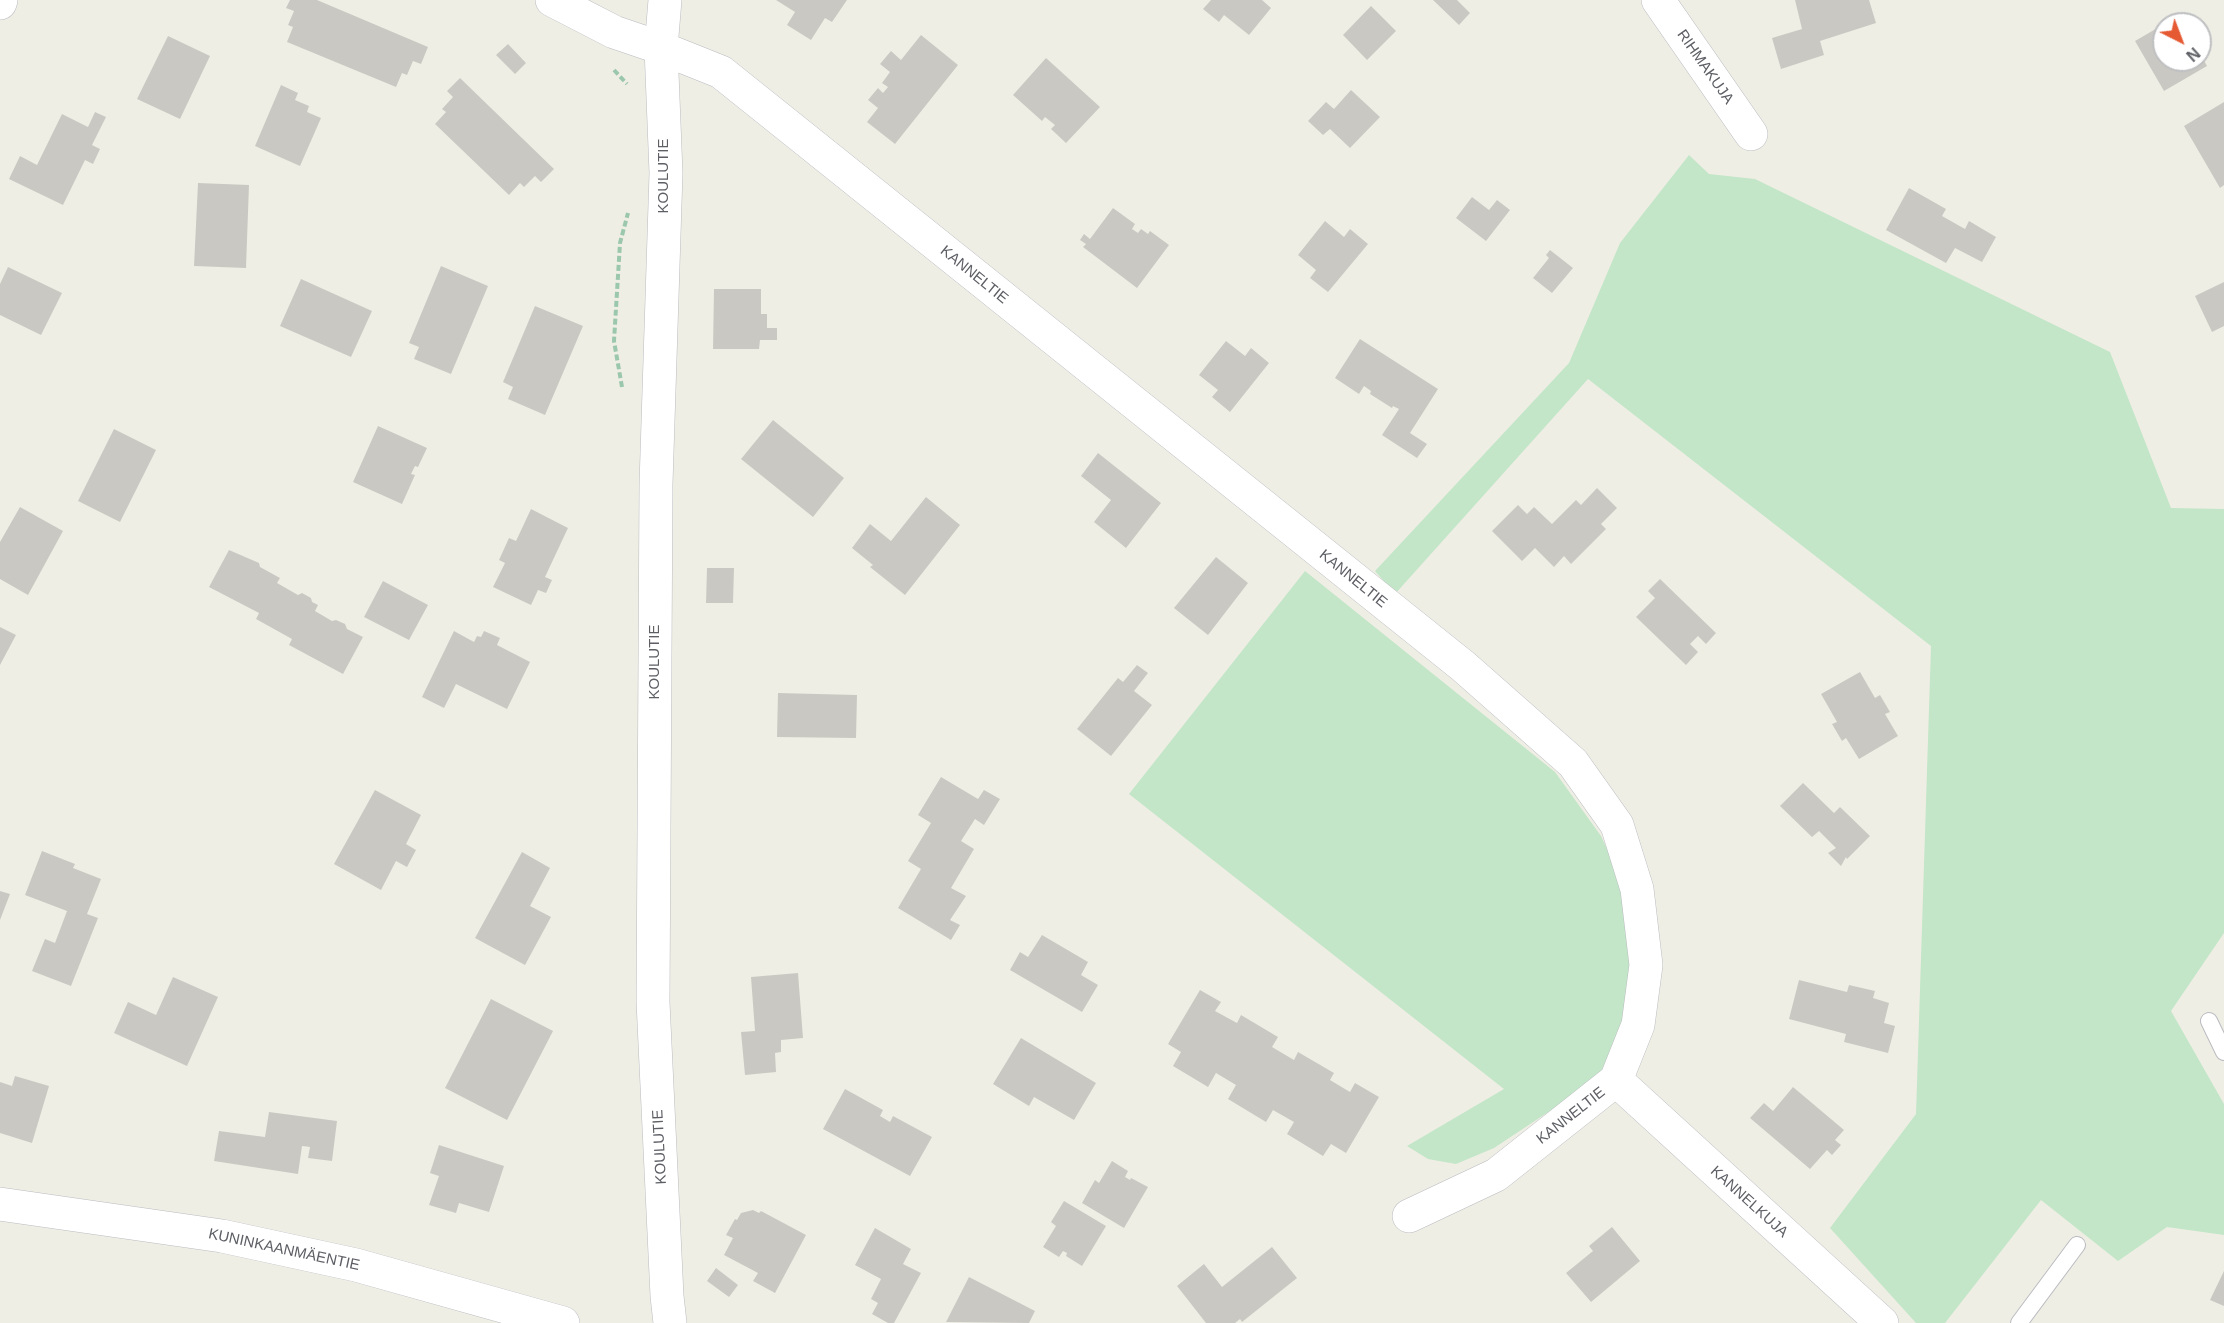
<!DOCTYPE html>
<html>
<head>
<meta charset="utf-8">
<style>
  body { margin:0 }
  #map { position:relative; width:2224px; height:1323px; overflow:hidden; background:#efeee5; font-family:Helvetica,sans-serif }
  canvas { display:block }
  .north { position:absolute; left:2152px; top:12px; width:60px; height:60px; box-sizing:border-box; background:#fff; border:2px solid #bebfc1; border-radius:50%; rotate:138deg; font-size:16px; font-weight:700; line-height:24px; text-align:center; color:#5d5f65 }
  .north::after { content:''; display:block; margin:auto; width:21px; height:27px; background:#e65a33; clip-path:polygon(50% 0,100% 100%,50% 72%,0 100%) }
</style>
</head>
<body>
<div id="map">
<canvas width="2224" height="1323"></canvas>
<div class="north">N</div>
</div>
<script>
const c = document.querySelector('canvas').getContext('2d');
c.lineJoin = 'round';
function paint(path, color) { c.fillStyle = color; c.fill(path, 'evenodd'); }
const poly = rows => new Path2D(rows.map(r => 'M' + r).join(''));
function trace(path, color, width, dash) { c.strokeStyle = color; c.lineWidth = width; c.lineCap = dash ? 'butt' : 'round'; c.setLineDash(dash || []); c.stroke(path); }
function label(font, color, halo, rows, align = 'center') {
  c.font = font + ' Helvetica,sans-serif'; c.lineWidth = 4.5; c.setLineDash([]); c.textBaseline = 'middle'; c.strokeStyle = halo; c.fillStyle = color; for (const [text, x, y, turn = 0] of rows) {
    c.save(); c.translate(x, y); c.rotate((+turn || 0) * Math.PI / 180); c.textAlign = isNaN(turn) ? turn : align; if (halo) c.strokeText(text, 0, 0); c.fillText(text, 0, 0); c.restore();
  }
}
paint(poly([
  [1689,155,1709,174,1755,179,2110,352,2171,508,2224,509,2224,933,2171,1011,2224,1104,2224,1235,2167,1227,2118,1261,2041,1200,1945,1323,1916,1323,1830,1228,1916,1114,1931,646,1588,379,1395,594,1375,571,1569,363,1620,243],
  [1305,571,1555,772,1601,836,1627,892,1634,963,1624,1023,1598,1079,1494,1148,1456,1164,1428,1159,1407,1146,1504,1089,1129,794]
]), '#c2e6c7');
paint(poly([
  [290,0,317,0,428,47,421,64,413,61,407,75,402,73,396,87,287,42,293,27,288,25,294,11,286,8],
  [776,0,847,0,832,22,825,18,811,40,787,25,795,12],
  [1211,0,1262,0,1271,8,1249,35,1224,15,1219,22,1203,9],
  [1433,0,1457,0,1470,13,1459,25],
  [1795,0,1869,0,1876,23,1820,41,1824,55,1781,69,1772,38,1802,29],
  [1371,6,1396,31,1367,60,1343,35],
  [2178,16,2183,24,2164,24,2164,60,2200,60,2200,53,2207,66,2164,91,2135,41],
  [921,35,958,65,895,144,867,122,878,108,868,100,878,88,883,93,888,87,882,83,890,72,880,64,891,51,901,60],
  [168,36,210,56,180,119,137,99],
  [508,44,526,63,515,74,496,55],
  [1046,58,1100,107,1066,143,1051,129,1055,125,1045,117,1042,121,1013,95],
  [460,78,554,169,541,182,535,176,524,187,520,183,509,195,435,124,446,112,442,109,453,97,447,91],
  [281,85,298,93,295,100,309,106,307,112,321,118,300,166,255,146],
  [1351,90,1380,117,1350,148,1330,129,1323,135,1308,121,1326,102,1334,109],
  [2224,102,2224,185,2220,188,2184,126],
  [95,112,106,117,92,145,100,149,93,164,85,160,63,205,9,179,20,156,37,165,62,114,88,127],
  [198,183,249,185,246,268,194,266],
  [1909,188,1946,209,1942,216,1965,229,1969,221,1996,237,1982,262,1955,248,1946,263,1886,230],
  [1472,197,1489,210,1497,200,1510,210,1486,241,1456,218],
  [1113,208,1135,224,1132,229,1138,233,1141,229,1148,234,1150,231,1169,245,1137,288,1083,247,1086,244,1080,240,1084,234,1090,239],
  [1325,221,1344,237,1350,229,1368,244,1328,292,1310,278,1316,270,1298,255],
  [1550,250,1573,268,1552,293,1533,278,1549,258,1546,255],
  [441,266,488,286,451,374,414,359,419,347,409,343],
  [8,267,62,293,41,335,0,315,0,284],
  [301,279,372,311,351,357,280,326],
  [2224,282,2224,326,2212,332,2195,296],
  [714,289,761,289,761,314,767,314,767,328,777,328,777,340,760,340,759,349,713,349],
  [535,306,583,326,545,415,508,399,513,387,503,382],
  [1360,339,1438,389,1410,433,1427,444,1417,458,1382,435,1399,409,1393,406,1392,408,1370,394,1371,391,1364,386,1359,394,1335,378],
  [1226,341,1245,356,1251,348,1269,363,1230,412,1212,397,1218,390,1199,375],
  [773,420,844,478,813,517,741,459],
  [378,426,427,448,418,467,415,466,411,474,415,475,402,504,353,482],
  [114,429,156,450,120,522,78,501],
  [1098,453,1161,503,1126,548,1094,522,1111,500,1081,476],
  [1597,488,1617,508,1601,524,1606,529,1571,564,1564,556,1554,567,1535,548,1522,561,1492,531,1518,505,1527,514,1534,507,1552,524,1576,500,1581,505],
  [926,497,960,525,905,595,870,567,873,565,852,548,870,524,891,541],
  [20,507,63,531,28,595,0,579,0,542],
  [531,509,568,528,545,577,552,580,546,593,538,590,531,605,493,587,505,563,499,560,509,538,516,541],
  [229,550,259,563,260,567,280,578,277,583,298,595,302,593,311,598,312,602,318,605,315,611,332,621,336,620,345,624,347,629,363,637,343,674,289,645,292,639,256,619,259,613,209,587],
  [1216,557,1248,583,1208,635,1174,608],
  [707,568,734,568,733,603,706,603],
  [1660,579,1716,633,1706,644,1698,636,1690,644,1698,652,1686,665,1636,617,1655,598,1648,591],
  [383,581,428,605,409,640,364,617],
  [0,627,16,635,0,665],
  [454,631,474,642,477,636,481,637,484,631,500,638,497,645,530,662,507,709,456,684,444,708,422,697],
  [1137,665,1148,673,1134,691,1152,705,1111,756,1077,729,1118,678,1123,682],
  [1860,672,1875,698,1880,695,1890,712,1885,714,1898,736,1859,759,1846,738,1842,741,1832,724,1837,722,1821,694],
  [778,693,857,695,856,738,777,737],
  [941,777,978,799,984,790,1000,799,984,825,975,819,961,841,974,849,951,888,966,896,950,920,960,925,951,940,898,908,921,869,908,861,931,823,918,815],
  [1803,783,1834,813,1840,807,1870,836,1847,859,1846,857,1841,866,1828,853,1836,848,1819,831,1812,837,1780,806],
  [375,790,421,815,406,844,416,850,407,867,396,861,381,890,334,864],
  [42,851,75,864,73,868,101,879,87,914,98,918,71,986,32,971,45,939,55,943,67,911,25,895],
  [522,852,550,868,530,906,551,917,525,965,475,938],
  [0,891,10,894,0,920],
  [1042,935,1088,962,1081,975,1098,985,1082,1012,1010,970,1020,952,1028,957],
  [798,973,803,1038,781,1040,781,1052,775,1053,776,1072,745,1075,741,1032,755,1031,751,977],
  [173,977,218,997,187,1066,114,1033,128,1002,156,1015],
  [1799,980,1847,992,1849,985,1875,991,1873,998,1889,1003,1884,1023,1895,1026,1888,1053,1844,1042,1846,1034,1789,1019],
  [1200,990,1221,1002,1215,1011,1237,1023,1241,1015,1278,1037,1272,1047,1294,1060,1298,1052,1334,1073,1330,1080,1350,1092,1355,1083,1379,1097,1346,1153,1331,1144,1323,1156,1287,1134,1294,1122,1273,1110,1266,1122,1228,1099,1236,1085,1216,1073,1208,1087,1173,1066,1181,1052,1168,1044],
  [491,999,553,1031,507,1120,445,1088],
  [1021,1038,1096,1083,1074,1120,1034,1097,1029,1106,993,1084],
  [15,1076,49,1086,32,1143,0,1133,0,1082,12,1086],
  [1793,1087,1844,1130,1835,1140,1841,1145,1832,1155,1827,1150,1810,1169,1750,1118,1764,1103,1773,1111],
  [845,1089,883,1110,880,1116,890,1122,893,1116,932,1137,910,1176,823,1129],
  [269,1112,337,1121,332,1161,308,1158,310,1147,302,1146,298,1174,214,1161,219,1131,265,1137],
  [439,1145,504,1166,489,1212,459,1203,456,1213,429,1205,439,1176,430,1173],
  [1112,1161,1128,1171,1125,1177,1130,1180,1131,1178,1148,1187,1124,1228,1082,1203,1095,1180,1099,1183],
  [1064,1201,1106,1226,1082,1266,1066,1256,1067,1253,1063,1251,1059,1257,1043,1247,1056,1226,1051,1222],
  [753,1210,759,1213,761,1211,806,1235,775,1293,753,1281,758,1273,724,1255,733,1238,726,1235,735,1219,737,1220,741,1213],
  [1612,1227,1640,1261,1591,1302,1566,1273,1593,1251,1589,1246],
  [875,1228,911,1249,903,1264,921,1273,894,1323,888,1323,872,1314,878,1303,871,1299,881,1279,855,1265],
  [1272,1247,1297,1278,1242,1322,1240,1319,1235,1323,1206,1323,1177,1286,1204,1264,1222,1287],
  [716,1268,738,1285,729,1297,707,1281],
  [2224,1271,2224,1306,2210,1300],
  [969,1277,1035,1311,1029,1323,946,1322]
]), '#cac8c2');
const service = poly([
  [2209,1021,2224,1052],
  [2019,1323,2077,1245]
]);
const minor = poly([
  [1658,0,1751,134],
  [0,3,1,0],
  [1616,1080,1882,1323],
  [0,1204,222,1236,356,1265,563,1323],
  [670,1323,667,1296,653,1002,656,484,666,173,661,48,721,72,1463,666,1573,763,1617,825,1637,889,1646,965,1638,1025,1616,1080,1496,1175,1409,1216]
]);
const tertiary = poly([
  [552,0,614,32,661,48,665,0]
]);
trace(service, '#babbc0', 18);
trace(minor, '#babbc0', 34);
trace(tertiary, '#babbc0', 34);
trace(poly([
  [614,70,627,84],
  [622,387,614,341,620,243,628,213]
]), '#9bc7ad', 4, [6, 3]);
trace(service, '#fff', 16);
trace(minor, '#fff', 33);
trace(tertiary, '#fff', 33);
label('15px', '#5d5f65', '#fff', [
  ["RIHMAKUJA",1705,67,55],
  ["KOULUTIE",664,176,-90],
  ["KANNELTIE",974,275,39],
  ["KANNELTIE",1353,579,39],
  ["KOULUTIE",655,662,-90],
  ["KANNELTIE",1571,1116,-38],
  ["KOULUTIE",660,1147,-93],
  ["KANNELKUJA",1749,1202,42],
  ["KUNINKAANMÄENTIE",284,1250,12]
]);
</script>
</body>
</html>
